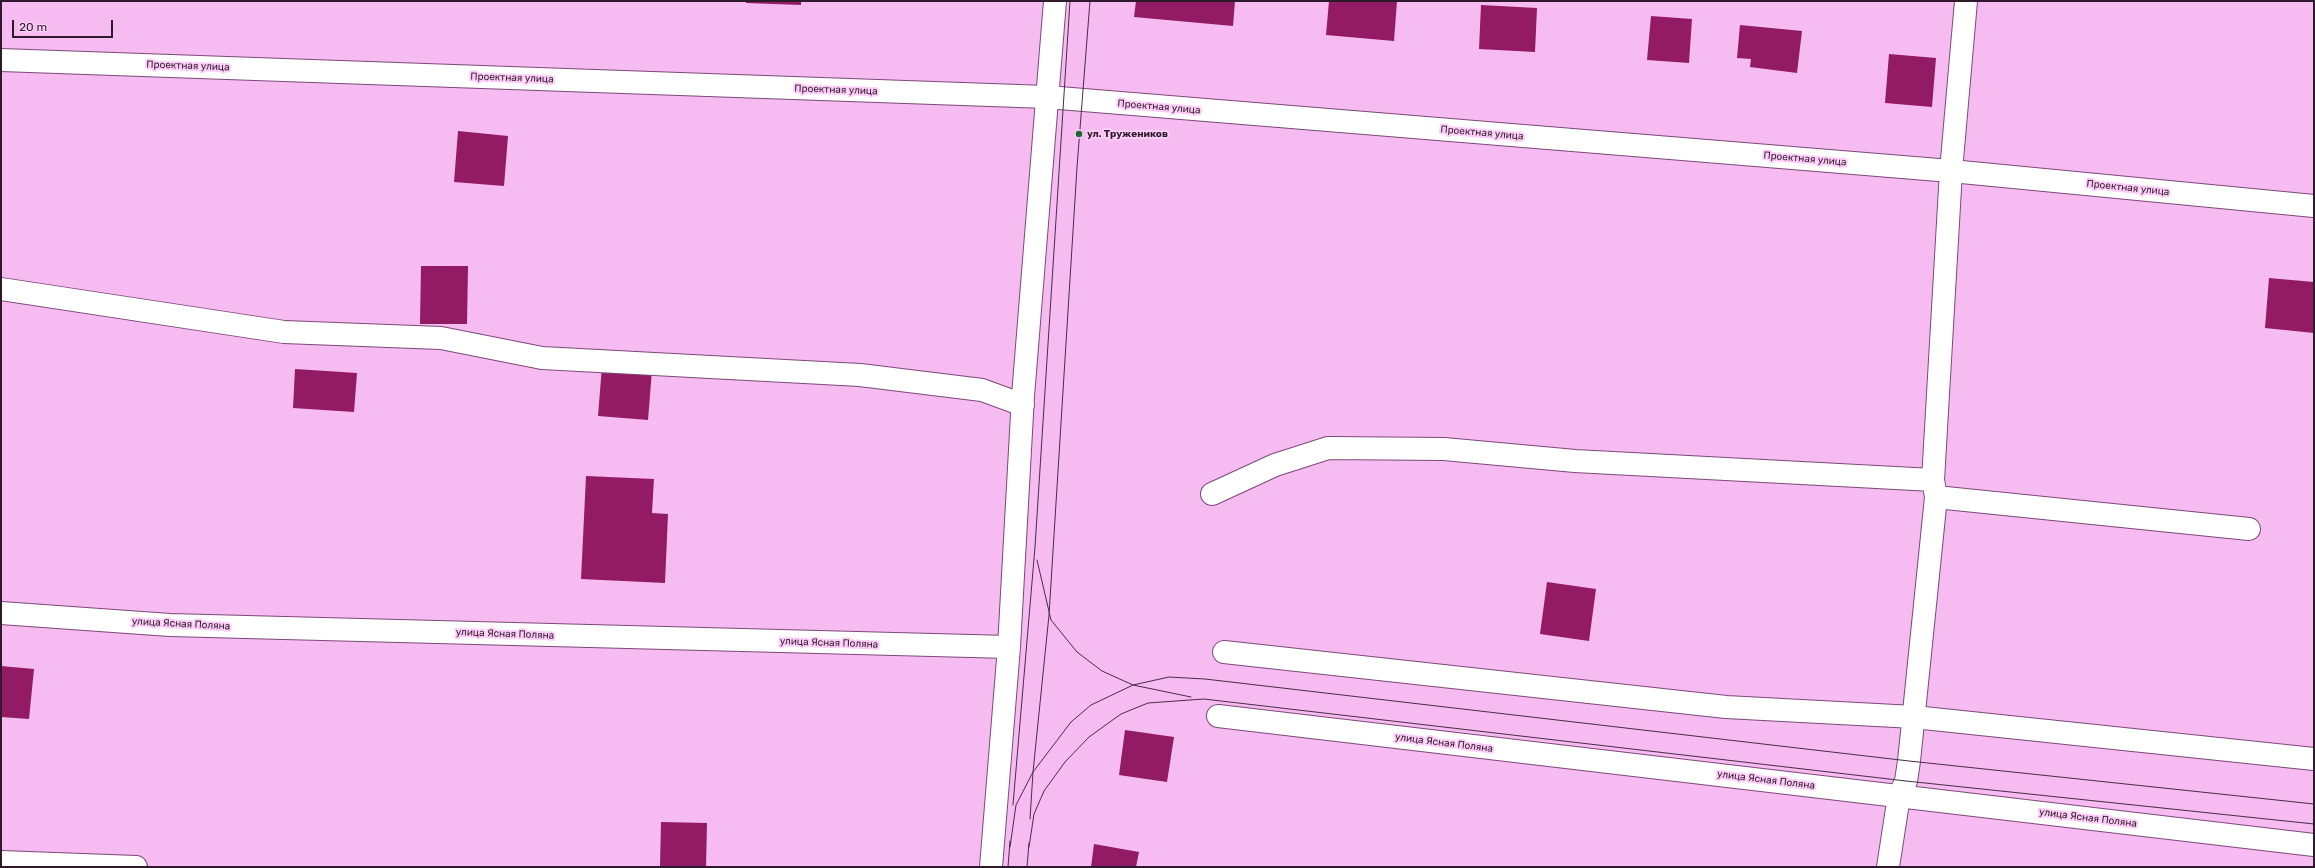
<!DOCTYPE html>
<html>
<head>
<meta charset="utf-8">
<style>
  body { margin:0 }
  #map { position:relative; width:2315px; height:868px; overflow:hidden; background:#f6bbf1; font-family:Rubik,sans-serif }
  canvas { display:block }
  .frame { position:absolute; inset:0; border:2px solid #2f192d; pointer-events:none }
  .scale { position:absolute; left:12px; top:20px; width:101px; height:18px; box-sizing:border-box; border:2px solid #2f192d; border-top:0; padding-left:5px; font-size:12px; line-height:14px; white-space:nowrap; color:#2f192d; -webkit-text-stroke:3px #fdcdf8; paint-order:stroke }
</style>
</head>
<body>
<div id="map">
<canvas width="2315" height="868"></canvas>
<div class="frame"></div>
<div class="scale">20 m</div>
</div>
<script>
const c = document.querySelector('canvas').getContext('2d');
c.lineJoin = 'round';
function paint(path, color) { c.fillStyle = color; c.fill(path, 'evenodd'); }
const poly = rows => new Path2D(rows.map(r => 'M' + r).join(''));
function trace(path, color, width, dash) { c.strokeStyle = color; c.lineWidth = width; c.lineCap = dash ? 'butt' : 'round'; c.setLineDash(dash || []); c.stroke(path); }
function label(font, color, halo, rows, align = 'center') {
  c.font = font + ' Rubik,sans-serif'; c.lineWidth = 4; c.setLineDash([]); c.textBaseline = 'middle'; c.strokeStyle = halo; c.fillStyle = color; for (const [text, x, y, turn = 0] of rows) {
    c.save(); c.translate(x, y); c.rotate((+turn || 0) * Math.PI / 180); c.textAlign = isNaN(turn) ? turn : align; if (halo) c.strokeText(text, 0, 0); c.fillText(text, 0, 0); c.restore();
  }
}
paint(poly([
  [746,1,801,1,801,5,746,3],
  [1136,1,1235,1,1233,26,1134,17],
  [1329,1,1397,1,1394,41,1326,35],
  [1481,5,1537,8,1535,52,1479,49],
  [1651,16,1692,19,1689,63,1647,60],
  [1740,25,1802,31,1797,73,1750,67,1751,59,1737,58],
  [1889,54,1936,58,1932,107,1885,103],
  [458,131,508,136,504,186,454,182],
  [421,266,468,266,467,324,420,324],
  [2269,278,2314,282,2314,333,2265,328],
  [602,366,652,370,648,420,598,416],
  [295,369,357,373,354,412,293,408],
  [586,476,654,479,652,513,668,514,665,583,581,579],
  [1547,582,1596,589,1589,641,1540,634],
  [1,666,34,669,29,719,1,717],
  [1125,730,1174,737,1167,782,1119,775],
  [661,822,707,823,706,867,660,867],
  [1094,844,1139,852,1136,867,1091,867]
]), '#921b63');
const street = poly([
  [1,289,284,332,441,338,542,358,860,375,982,390,1023,405],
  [1212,494,1275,465,1328,448,1444,449,1575,461,1933,480],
  [1936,497,2249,529],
  [1,613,170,625,1009,647],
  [1224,652,1726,707,1914,717,2314,759],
  [1218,716,2314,845],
  [1,862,136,867],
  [991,867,1009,647,1023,396,1055,1],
  [1888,867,1899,796,1906,781,1909,761,1936,497,1933,480,1951,171,1966,1]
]);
const secondary = poly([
  [1,60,1047,97,1951,171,2314,206]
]);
trace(street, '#7c4979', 24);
trace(secondary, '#7c4979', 24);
trace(street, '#fff', 22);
trace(secondary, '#fff', 22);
trace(poly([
  [1037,560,1051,620,1077,652,1102,671,1133,685,1191,697],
  [1013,805,1035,547,1070,1],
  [1030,819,1033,772,1049,615,1077,167,1090,1],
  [1010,847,1016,805,1033,772,1071,722,1091,705,1133,685,1169,677,1205,679,1909,761,2314,804],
  [1029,847,1034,814,1044,791,1065,762,1089,737,1121,714,1148,703,1204,699,1906,781,2314,824],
  [1008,867,1010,841],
  [1027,867,1029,843]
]), '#472d45', 1);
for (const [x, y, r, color] of [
  [1079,134,4,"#1d6633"]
]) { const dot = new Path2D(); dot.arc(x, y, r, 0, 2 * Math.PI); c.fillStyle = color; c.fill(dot); trace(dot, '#fdcdf8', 1.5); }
label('10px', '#2f192d', '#fdcdf8', [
  ["Проектная улица",188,66,2],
  ["Проектная улица",512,78,2],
  ["Проектная улица",836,90,2],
  ["Проектная улица",1159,107,5],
  ["Проектная улица",1482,133,5],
  ["Проектная улица",1805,159,5],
  ["Проектная улица",2128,188,6],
  ["улица Ясная Поляна",181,624,3],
  ["улица Ясная Поляна",505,634,2],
  ["улица Ясная Поляна",829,643,2],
  ["улица Ясная Поляна",1444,743,7],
  ["улица Ясная Поляна",1766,780,7],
  ["улица Ясная Поляна",2088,818,7]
]);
label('bold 10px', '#2f192d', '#fdcdf8', [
  ["ул. Тружеников",1087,134]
], 'left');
</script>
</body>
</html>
